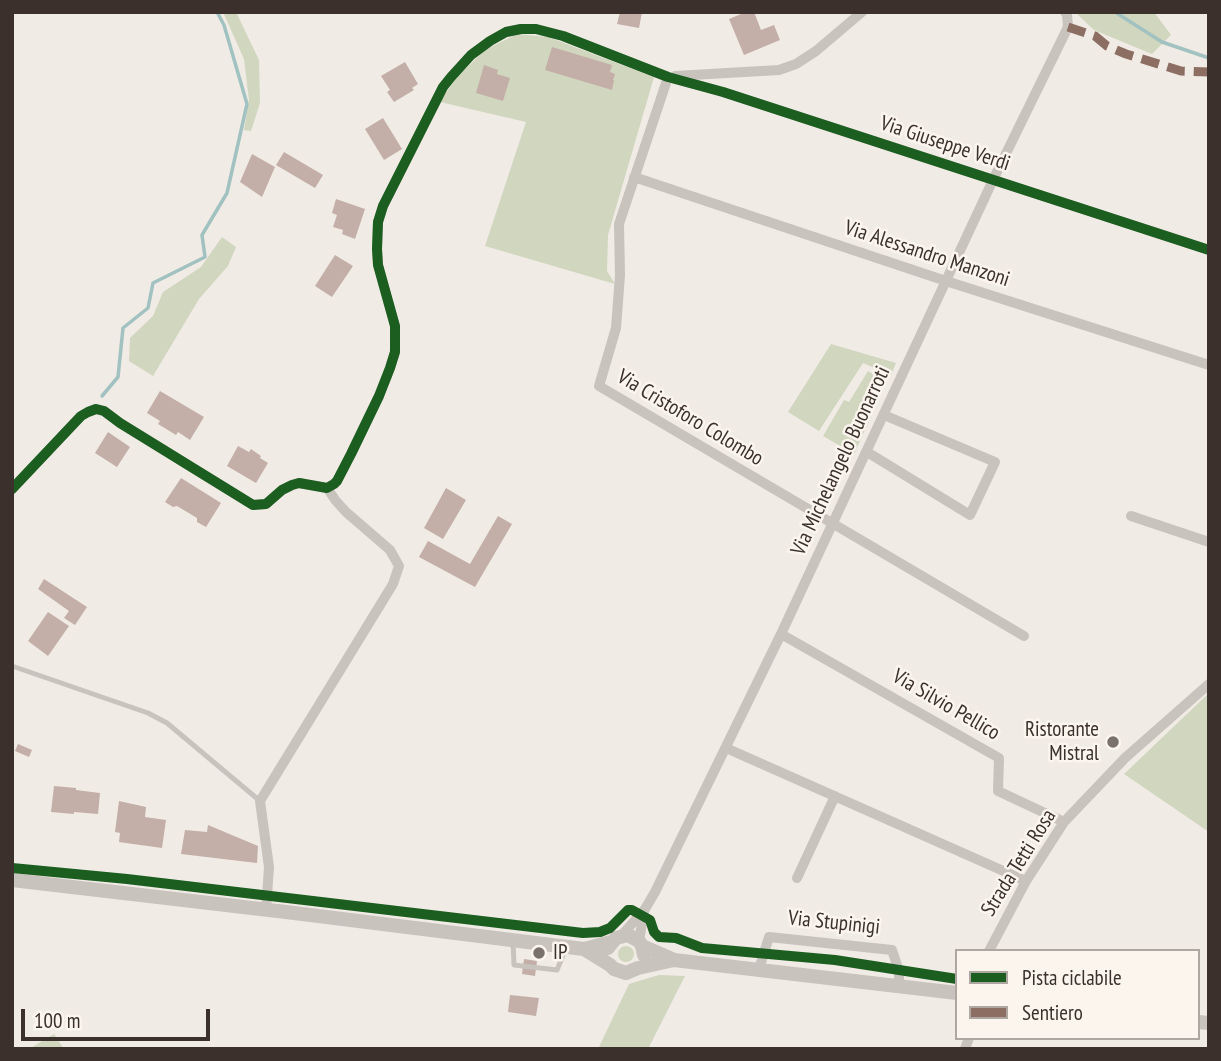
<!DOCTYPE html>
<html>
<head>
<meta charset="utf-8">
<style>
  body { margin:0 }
  #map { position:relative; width:1221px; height:1061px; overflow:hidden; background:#f0ebe5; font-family:"PT Sans Narrow",sans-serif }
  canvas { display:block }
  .frame { position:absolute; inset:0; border:14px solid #3b302b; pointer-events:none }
  .legend { position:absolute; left:955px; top:949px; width:245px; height:91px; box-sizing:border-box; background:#fbf5ee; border:2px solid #aea6a0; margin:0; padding:9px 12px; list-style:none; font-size:21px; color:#3b302b }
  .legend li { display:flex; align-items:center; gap:14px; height:35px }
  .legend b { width:35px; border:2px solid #aea6a0 }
  .scale { position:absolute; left:21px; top:1009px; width:189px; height:32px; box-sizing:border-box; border:4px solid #3b302b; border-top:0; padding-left:9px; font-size:21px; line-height:24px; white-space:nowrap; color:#3b302b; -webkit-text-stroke:5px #fbf5ee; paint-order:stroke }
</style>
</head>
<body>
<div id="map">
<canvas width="1221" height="1061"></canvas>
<div class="frame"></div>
<ul class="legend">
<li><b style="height:9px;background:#1b5e20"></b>Pista ciclabile</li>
<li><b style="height:9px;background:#8d6e63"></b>Sentiero</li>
</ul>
<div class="scale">100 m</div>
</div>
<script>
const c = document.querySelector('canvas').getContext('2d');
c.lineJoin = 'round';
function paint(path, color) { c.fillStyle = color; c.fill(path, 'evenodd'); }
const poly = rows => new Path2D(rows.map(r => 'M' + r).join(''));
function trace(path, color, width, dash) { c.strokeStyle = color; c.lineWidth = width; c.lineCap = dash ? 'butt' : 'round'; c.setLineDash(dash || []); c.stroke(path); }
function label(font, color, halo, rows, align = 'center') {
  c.font = font + ' "PT Sans Narrow",sans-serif'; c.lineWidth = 5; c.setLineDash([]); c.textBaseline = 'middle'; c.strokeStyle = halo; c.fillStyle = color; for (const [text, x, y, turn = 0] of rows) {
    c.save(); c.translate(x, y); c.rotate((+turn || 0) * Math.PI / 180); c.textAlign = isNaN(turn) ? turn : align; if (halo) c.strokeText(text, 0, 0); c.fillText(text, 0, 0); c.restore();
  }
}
paint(poly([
  [223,12,236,12,259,60,260,103,251,131,244,130,249,100,244,59],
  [1075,12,1154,12,1171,35,1152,54,1094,30],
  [517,34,548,37,654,77,608,235,607,271,615,284,485,246,526,122,440,102,456,78,485,50],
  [222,237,236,247,228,266,199,299,153,376,129,361,130,338,153,316,163,292,201,267],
  [831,344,896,363,891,375,863,363,819,431,788,412],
  [868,371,885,381,865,412,871,417,854,454,823,436,844,400,849,402],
  [1209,693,1209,832,1124,774],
  '618 954a8 8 0 1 1 16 0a8 8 0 1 1-16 0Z',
  [659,975,685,976,648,1049,598,1049,629,984],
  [54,1034,64,1049,29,1049]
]), '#d1d6bf');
trace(poly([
  [1115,12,1162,42,1209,58],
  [102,396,118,377,123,328,148,308,153,283,205,257,202,235,227,193,247,104,224,25,217,12]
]), '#a1c2c1', 3.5);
paint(poly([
  [620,12,642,12,639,28,617,24],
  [746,12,754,12,761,30,774,25,780,40,744,55,729,19],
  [552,47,612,65,610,72,615,74,613,80,614,80,612,90,545,70],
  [405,62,418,84,412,88,414,90,394,102,387,92,390,90,381,76],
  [484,65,498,70,497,74,510,78,503,101,476,93],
  [383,118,402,149,384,160,365,129],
  [284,152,323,175,315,188,276,165],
  [252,154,275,167,262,197,240,182],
  [336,199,365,209,355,239,342,234,343,230,333,227,337,215,332,213],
  [335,255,353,266,332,297,315,286],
  [160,391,204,417,190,440,178,432,176,435,158,424,160,421,147,413],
  [108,432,130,447,117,467,95,453],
  [238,446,249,452,251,449,261,456,260,458,268,463,256,483,227,466],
  [181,478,221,503,206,527,197,522,197,518,177,506,173,507,165,502],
  [446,488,466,500,443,539,424,528],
  [498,516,512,524,475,587,419,557,428,541,470,564],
  [44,579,87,607,75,625,64,618,69,611,38,589],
  [48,612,69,626,48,656,28,641],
  [18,744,32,750,29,757,15,751],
  [54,786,76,788,76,790,100,793,98,814,74,812,74,814,51,812],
  [119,801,146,807,145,817,166,820,162,848,119,842,120,833,115,832],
  [208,825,258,846,257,863,181,854,185,830,207,832],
  [524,959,537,961,535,976,522,974],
  [510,995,539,998,536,1016,508,1012]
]), '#c3afa7');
trace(poly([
  [12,666,148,713,167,723,260,801],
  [513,941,514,965,557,970,566,948]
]), '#c9c3be', 5);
trace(poly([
  [675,76,779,70,796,64,816,51,862,12],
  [668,77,619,224,620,275,616,328,599,386,1024,636],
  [634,177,946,281,1209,365],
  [867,452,970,515,995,462,884,415],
  [12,489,81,416,88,412,96,409,104,411,120,423,253,505,266,504,282,490,292,485,299,483,327,488,334,484,337,481,351,454,379,396,390,368,395,352,395,326,378,265,377,249,378,222,383,206,443,87,451,77,471,55,490,41,506,32,521,29,536,29,563,36,668,77,723,92,1209,250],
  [1131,516,1209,542],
  [781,634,999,758,998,791,1064,822],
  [726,748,1026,881],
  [797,878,835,796],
  [266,910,269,867,260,801,393,584,399,566,390,550,346,512,336,501,327,488],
  [621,936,645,909,655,892,781,634,993,180,1068,27,1067,15,1065,12],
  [639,941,644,911],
  [989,951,1026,881,1064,822,1125,758,1209,684],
  [759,969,769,937,892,950,899,971,899,985],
  [965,1049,969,1038]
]), '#c9c3be', 10);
trace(poly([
  [12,880,286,912,584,949,611,942],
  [642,946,674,960,957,993],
  [608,948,616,938,628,935,639,941,642,946,644,955],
  [584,949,610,965,614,969,626,973,638,968,674,960],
  [1198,1022,1209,1023]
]), '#c9c3be', 14);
trace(poly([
  [1068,27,1095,36,1107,46,1126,54,1181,71,1209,72]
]), '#8d6e63', 9, [18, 9]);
trace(poly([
  [12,489,81,416,88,412,96,409,104,411,120,423,253,505,266,504,282,490,292,485,299,483,327,488,334,484,337,481,351,454,379,396,390,368,395,352,395,326,378,265,377,249,378,222,383,206,443,87,451,77,471,55,490,41,506,32,521,29,536,29,563,36,668,77,723,92,1209,250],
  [12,868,127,879,583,933,600,932,610,928,628,910,632,910,650,920,654,932,659,937,676,938,702,948,835,960,957,979]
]), '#1b5e20', 10);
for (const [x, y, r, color] of [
  [1113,742,7,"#7a716c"],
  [539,953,7,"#7a716c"]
]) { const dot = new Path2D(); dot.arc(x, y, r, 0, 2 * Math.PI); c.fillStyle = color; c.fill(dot); trace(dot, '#fbf5ee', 2.5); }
label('21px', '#3b302b', '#fbf5ee', [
  ["Via Giuseppe Verdi",945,144,18],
  ["Via Alessandro Manzoni",927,254,18],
  ["Via Cristoforo Colombo",690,418,31],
  ["Via Michelangelo Buonarroti",841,461,-65],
  ["Via Silvio Pellico",946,705,30],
  ["Strada Tetti Rosa",1019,863,-58],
  ["Via Stupinigi",834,923,6]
]);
label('21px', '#3b302b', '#fbf5ee', [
  ["Ristorante",1099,730],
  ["Mistral",1099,754],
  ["IP",553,953,"left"]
], 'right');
</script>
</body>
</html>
